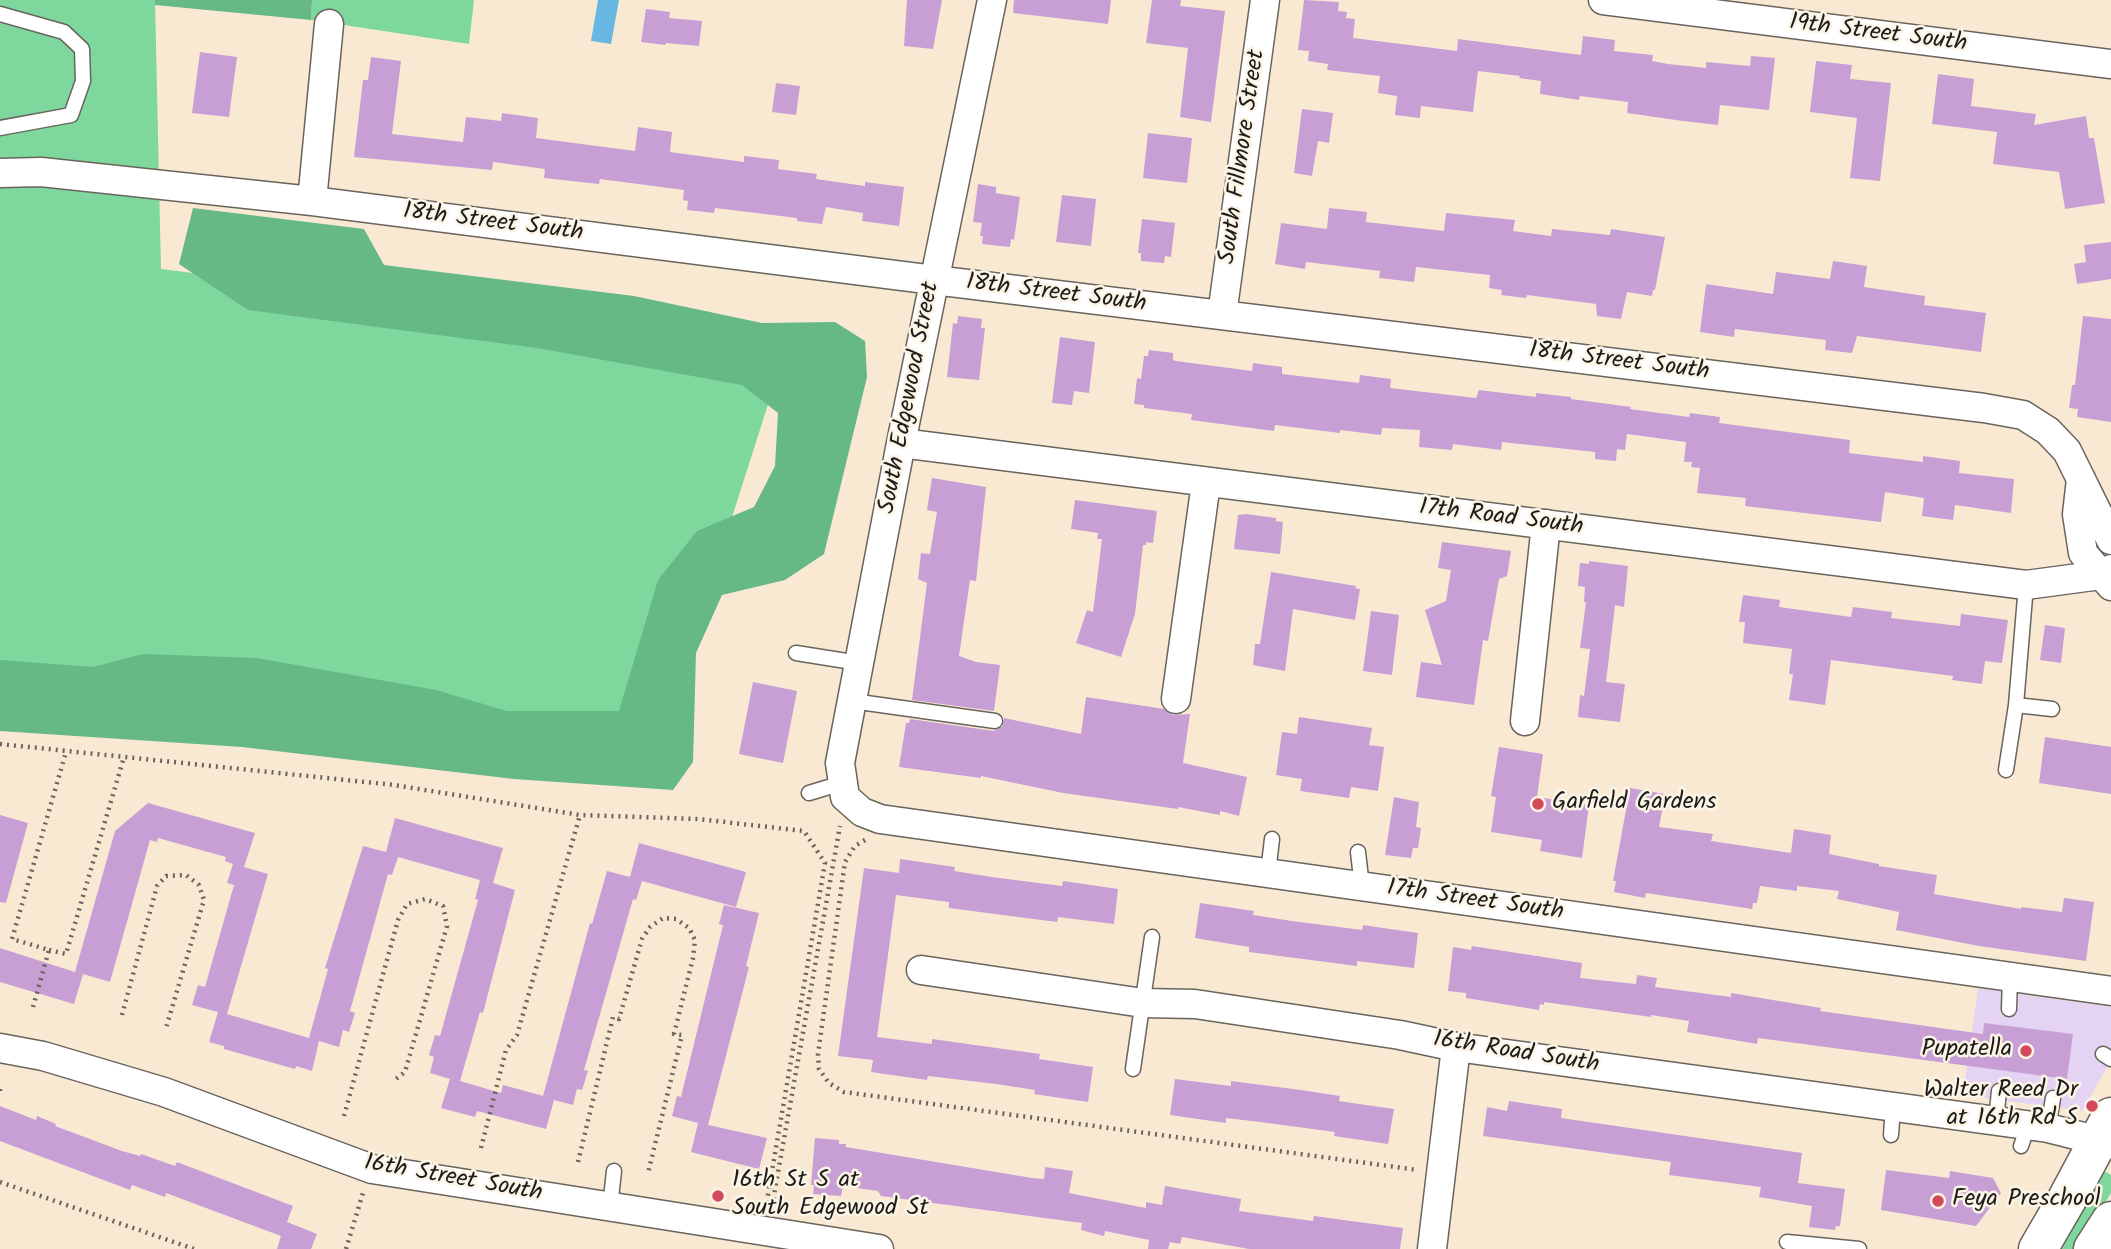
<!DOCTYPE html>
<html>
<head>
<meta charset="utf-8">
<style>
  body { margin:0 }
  canvas { display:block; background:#f9e9d3 }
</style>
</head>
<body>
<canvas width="2111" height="1249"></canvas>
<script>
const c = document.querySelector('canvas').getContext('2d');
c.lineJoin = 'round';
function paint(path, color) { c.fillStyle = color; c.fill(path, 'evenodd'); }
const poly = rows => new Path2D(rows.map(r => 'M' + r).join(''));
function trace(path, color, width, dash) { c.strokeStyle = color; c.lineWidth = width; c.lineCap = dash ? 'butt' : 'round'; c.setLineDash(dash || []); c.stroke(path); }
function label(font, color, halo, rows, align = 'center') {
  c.font = font + ' Kalam,sans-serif'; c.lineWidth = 5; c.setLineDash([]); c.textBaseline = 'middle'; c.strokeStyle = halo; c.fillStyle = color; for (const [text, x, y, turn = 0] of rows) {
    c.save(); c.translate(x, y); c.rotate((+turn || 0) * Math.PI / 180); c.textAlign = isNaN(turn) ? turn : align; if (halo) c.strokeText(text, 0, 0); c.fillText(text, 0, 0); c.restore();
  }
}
paint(poly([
  [1978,988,2111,1007,2111,1060,2082,1111,1963,1095]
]), '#e4d3f2');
paint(poly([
  [0,0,155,0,161,269,786,348,651,771,0,705],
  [312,0,474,0,469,44,311,20],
  [2098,1168,2111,1175,2111,1193,2076,1249,2051,1249]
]), '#7ed89e');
paint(poly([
  [155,0,312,0,311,20,155,5],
  [193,208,364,229,384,265,634,296,762,323,835,322,865,341,867,377,824,554,785,580,722,595,696,653,693,762,673,790,514,779,242,747,0,731,0,660,93,667,143,654,257,658,436,690,507,711,619,711,658,580,697,531,754,507,775,466,778,413,742,385,537,348,248,310,179,264]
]), '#66b885');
paint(poly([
  [598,0,619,0,611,44,591,41]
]), '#68b7e2');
paint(poly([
  [907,0,942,0,933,49,904,46],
  [1014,0,1111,0,1108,24,1013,13],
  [1152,0,1181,0,1180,6,1225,11,1211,122,1180,117,1188,48,1146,43],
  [1304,0,1339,2,1338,11,1347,12,1346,18,1355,19,1353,38,1457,51,1458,39,1581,55,1583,36,1615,40,1614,51,1653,55,1652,61,1668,64,1706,68,1706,62,1750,66,1751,56,1775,58,1769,110,1720,105,1718,125,1683,121,1627,113,1628,102,1580,96,1579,100,1540,94,1541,81,1519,78,1520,76,1478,71,1473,112,1421,106,1420,118,1395,115,1397,96,1378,93,1380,76,1327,70,1328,64,1308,61,1309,51,1298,50],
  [646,9,670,12,669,18,702,21,699,46,666,43,665,45,641,42],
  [200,52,237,57,229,117,192,113],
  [371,57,401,61,392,134,463,142,466,117,501,121,502,113,538,118,536,138,635,151,638,127,672,132,670,152,744,162,744,156,779,160,778,169,817,174,816,179,865,186,865,182,904,187,899,226,862,221,863,213,826,207,822,224,797,221,797,218,715,208,714,213,687,210,688,201,683,200,684,190,600,179,599,184,544,178,545,169,493,162,492,170,354,157,363,80,368,80],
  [1816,61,1852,65,1850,79,1891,83,1880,181,1850,178,1857,118,1810,112],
  [1938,74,1974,79,1971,106,2036,114,2034,125,2086,116,2089,138,2094,138,2105,203,2065,209,2059,172,1993,164,1997,132,1932,124],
  [776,83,800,86,796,115,772,112],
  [1302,109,1333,113,1329,143,1318,141,1312,176,1294,173],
  [1148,133,1192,138,1187,183,1143,178],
  [978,184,996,187,996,193,1020,197,1014,240,1011,239,1010,247,982,244,983,236,980,236,982,223,973,222],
  [1062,195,1096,199,1091,246,1056,242],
  [1329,208,1367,212,1366,222,1444,231,1446,213,1515,220,1513,231,1551,236,1552,229,1610,235,1611,229,1665,237,1655,290,1653,290,1652,296,1627,292,1621,319,1597,316,1596,304,1527,295,1526,298,1501,295,1502,290,1489,288,1490,275,1416,267,1414,282,1379,278,1380,271,1306,262,1305,269,1275,264,1281,223,1327,229],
  [1142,219,1175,223,1171,257,1165,256,1164,263,1141,261,1141,253,1138,253],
  [2111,242,2111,279,2077,284,2074,264,2086,262,2084,245],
  [1833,261,1867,266,1864,287,1925,296,1924,305,1986,313,1981,352,1857,336,1852,353,1825,350,1826,340,1735,329,1734,337,1700,332,1706,284,1773,294,1776,272,1830,279],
  [958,316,982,319,981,328,985,328,979,380,947,377,953,323,957,324],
  [2083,316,2111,319,2111,422,2077,417,2078,409,2069,408,2072,385,2075,385],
  [1060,337,1095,342,1089,393,1074,391,1072,405,1052,403],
  [1149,350,1173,353,1173,360,1176,361,1252,371,1253,363,1282,367,1282,374,1359,383,1360,375,1391,379,1390,388,1476,398,1479,390,1536,397,1536,393,1571,397,1571,399,1631,407,1630,409,1689,417,1690,413,1720,417,1719,423,1850,440,1849,453,1923,462,1923,456,1960,461,1959,473,2014,479,2011,513,1955,505,1953,520,1922,516,1924,498,1885,492,1881,522,1745,506,1746,498,1697,493,1700,468,1691,467,1692,462,1684,462,1686,442,1627,434,1625,450,1617,449,1616,461,1595,459,1595,452,1502,442,1501,450,1453,444,1452,450,1419,447,1420,430,1382,428,1381,435,1340,430,1340,433,1275,425,1274,431,1191,420,1192,414,1144,408,1144,405,1134,404,1137,378,1141,379,1144,356,1148,356],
  [932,478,986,487,976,581,970,580,959,656,976,662,1000,665,994,711,912,700,927,583,918,579,921,553,930,554,937,512,927,510],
  [1075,500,1157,511,1153,543,1146,542,1146,545,1143,545,1135,614,1121,657,1076,643,1087,610,1093,612,1102,539,1097,539,1098,533,1071,529],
  [1246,514,1276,518,1276,521,1283,522,1280,554,1234,549,1238,515],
  [1442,542,1511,551,1507,576,1499,579,1488,641,1483,640,1474,705,1416,697,1421,662,1442,665,1425,610,1446,601,1451,570,1438,568],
  [1589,561,1628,566,1624,607,1615,605,1606,682,1625,684,1620,722,1578,717,1580,695,1584,696,1590,649,1580,648,1586,602,1584,602,1585,587,1578,586,1580,563,1589,564],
  [1271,572,1356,586,1355,588,1360,589,1355,620,1293,609,1285,671,1253,665,1255,644,1260,644],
  [1743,595,1780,600,1779,607,1851,617,1853,607,1892,612,1891,618,1960,626,1961,614,2008,620,2002,663,1985,661,1982,684,1952,680,1953,676,1831,660,1825,705,1789,700,1793,674,1789,674,1792,649,1743,643,1745,622,1739,622],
  [1371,611,1399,615,1392,675,1363,671],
  [2045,625,2065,628,2061,663,2040,660],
  [753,682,797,691,783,763,739,754],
  [1086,697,1164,709,1173,715,1190,714,1183,763,1247,777,1239,816,1220,811,1220,815,1178,807,1178,809,1063,793,981,776,981,778,899,767,906,723,909,723,910,719,994,731,1003,726,1004,718,1081,734],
  [1299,717,1372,728,1369,745,1384,747,1378,791,1351,787,1349,798,1300,791,1302,779,1276,775,1282,732,1297,734],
  [2045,737,2111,747,2111,794,2039,783],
  [1499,747,1543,754,1537,797,1589,805,1582,858,1540,851,1542,840,1491,832,1496,797,1491,796],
  [1630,788,1665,794,1659,827,1713,834,1711,841,1791,853,1794,829,1831,835,1829,854,1879,864,1879,866,1937,875,1934,894,2021,909,2021,907,2062,912,2064,898,2094,902,2086,961,1979,946,1896,930,1899,912,1837,899,1839,891,1797,886,1797,891,1760,886,1757,903,1753,903,1752,909,1646,893,1645,898,1614,892,1616,881,1613,881],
  [1394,797,1419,802,1416,827,1421,828,1418,848,1413,848,1411,858,1385,855],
  [148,803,255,833,244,867,268,874,227,1014,309,1038,328,969,325,968,363,846,386,852,395,818,503,848,493,883,515,890,483,1013,480,1012,460,1081,501,1093,503,1085,551,1098,543,1096,590,923,592,924,607,871,630,877,639,843,746,872,736,907,642,881,636,900,633,899,584,1070,588,1071,582,1090,577,1089,573,1105,554,1100,546,1129,477,1111,475,1117,441,1108,450,1079,430,1073,434,1057,429,1055,435,1035,440,1036,478,900,475,899,480,880,398,857,392,875,388,874,350,1011,355,1013,349,1032,343,1030,339,1047,319,1041,312,1071,296,1066,295,1069,224,1049,224,1046,209,1042,218,1012,192,1005,198,985,205,987,234,885,227,883,233,864,225,861,226,857,158,838,157,842,150,840,110,982,83,974,74,1004,0,982,0,948,75,972,115,831],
  [0,815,28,823,6,903,0,902],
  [900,859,955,867,954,871,992,877,1062,886,1063,881,1118,889,1114,924,1058,917,1057,922,987,913,949,908,949,902,896,895,877,1037,932,1044,932,1039,1040,1054,1039,1059,1093,1067,1088,1102,1034,1094,1035,1090,996,1084,928,1076,927,1080,871,1072,873,1060,838,1056,864,868,899,873],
  [1200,903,1254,911,1253,915,1292,921,1362,930,1363,925,1418,933,1414,968,1357,961,1357,966,1249,952,1249,947,1195,938],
  [724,905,759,913,746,966,749,967,708,1125,767,1138,759,1169,691,1152,698,1123,672,1116,677,1096,681,1097,723,925,719,924],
  [1472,946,1582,963,1580,978,1636,984,1637,975,1657,978,1655,987,1731,997,1731,993,1821,1008,1820,1011,1983,1034,1984,1023,2073,1034,2067,1079,1758,1038,1757,1044,1687,1032,1689,1021,1651,1015,1651,1017,1544,1002,1544,1005,1540,1004,1539,1010,1466,998,1466,993,1448,991,1453,947,1471,950],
  [1175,1079,1231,1086,1231,1081,1301,1090,1340,1096,1339,1101,1394,1109,1388,1144,1334,1136,1335,1132,1260,1122,1226,1118,1226,1123,1170,1115],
  [1509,1101,1562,1109,1561,1118,1802,1153,1798,1183,1845,1189,1840,1226,1836,1226,1835,1230,1809,1227,1812,1206,1759,1197,1761,1187,1669,1175,1671,1162,1483,1136,1487,1107,1507,1111],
  [0,1106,36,1120,37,1116,56,1124,55,1126,122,1151,140,1156,141,1154,175,1166,177,1162,293,1206,287,1222,317,1234,311,1249,277,1249,281,1236,166,1193,165,1197,132,1185,130,1190,0,1141],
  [815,1138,839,1140,839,1144,846,1144,846,1147,1032,1178,1044,1179,1045,1167,1073,1171,1069,1193,1146,1208,1146,1202,1162,1205,1165,1186,1241,1199,1239,1211,1313,1221,1314,1216,1403,1228,1400,1249,1249,1249,1182,1237,1180,1244,1170,1242,1168,1249,1148,1249,1149,1240,1105,1231,1104,1236,1081,1230,1082,1223,881,1196,878,1191,843,1186,841,1196,813,1194,814,1185,811,1185],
  [1886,1170,1949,1178,1950,1171,1993,1178,2001,1193,1976,1226,1881,1210]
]), '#c89fd5');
const lane = poly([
  [0,14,64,32,82,49,83,81,71,115,0,128],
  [796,653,859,663],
  [852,701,995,721],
  [2016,705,2052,709],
  [2006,770,2016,705,2026,585],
  [809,793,842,783],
  [1358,852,1362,887],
  [1268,873,1272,839],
  [2009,1009,2010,977],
  [2103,1054,2111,1059],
  [1133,1069,1152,937],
  [1996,1121,1999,1091],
  [2048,1128,2053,1098],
  [1891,1135,1893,1107],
  [2021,1146,2028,1126],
  [610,1207,614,1171],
  [1787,1242,1859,1249]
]);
const street = poly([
  [992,0,901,443,840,763,845,797,862,812,880,819,2111,991],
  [1603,0,2111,64],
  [0,173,41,172,312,201,934,280,1984,408,2023,415,2048,431,2067,451,2111,540],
  [312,201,329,24],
  [1222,315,1265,0],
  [901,443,2026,585,2101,575,2111,569],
  [2081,479,2077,514,2083,553,2111,586],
  [1176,699,1206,483],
  [1525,721,1546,524],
  [921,970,1143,1003,1195,1004,1400,1035,1456,1047,2048,1128,2111,1144],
  [0,1048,43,1056,164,1092,372,1169,879,1249],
  [1432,1249,1456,1047]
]);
const secondary = poly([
  [2038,1249,2066,1201,2111,1117],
  [2093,1249,2111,1221]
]);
trace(lane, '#69645c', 17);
trace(street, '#69645c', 31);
trace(secondary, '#69645c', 41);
trace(poly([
  [0,744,394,785,580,815,698,819,804,831,825,863,766,1206],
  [865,840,855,846,845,862,818,1054,819,1069,829,1083,844,1092,1418,1170],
  [49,950,66,954,124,757],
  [33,1007,49,950,12,939,66,752],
  [122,1015,157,886,166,876,186,875,199,885,204,900,166,1028],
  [0,1091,0,1089],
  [344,1116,398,920,407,904,425,899,443,906,447,926,405,1072,396,1079],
  [481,1148,506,1050,517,1035,580,815],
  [578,1162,613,1017,619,1019,642,939,650,927,663,918,676,919,689,928,695,940,693,958,674,1034,682,1035,648,1173],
  [0,1182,194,1249],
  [772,1206,840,826],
  [346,1249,363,1193]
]), '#69645c', 4.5, [2, 5]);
trace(lane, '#fff', 14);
trace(street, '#fff', 28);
trace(secondary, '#fff', 38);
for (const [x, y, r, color] of [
  [1538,804,7,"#d1495b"],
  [2026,1051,7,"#d1495b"],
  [2092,1106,7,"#d1495b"],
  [718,1196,7,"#d1495b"],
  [1938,1201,7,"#d1495b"]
]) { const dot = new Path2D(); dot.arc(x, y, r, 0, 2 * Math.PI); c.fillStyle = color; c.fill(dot); trace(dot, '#fcf5e5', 2.5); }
label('24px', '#1c1c1c', '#fcf5e5', [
  ["19th Street South",1878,35,7],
  ["South Fillmore Street",1244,157,-82],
  ["18th Street South",493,224,7],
  ["18th Street South",1056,295,7],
  ["18th Street South",1619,363,7],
  ["South Edgewood Street",911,398,-79],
  ["17th Road South",1501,519,7],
  ["17th Street South",1475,902,8],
  ["16th Road South",1516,1054,9],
  ["16th Street South",453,1180,10]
]);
label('24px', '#1c1c1c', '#fcf5e5', [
  ["Garfield Gardens",1552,804],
  ["Pupatella",2012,1051,"right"],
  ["Walter Reed Dr",2078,1092,"right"],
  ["at 16th Rd S",2078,1120,"right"],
  ["16th St S at",732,1182],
  ["South Edgewood St",732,1210],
  ["Feya Preschool",1952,1201]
], 'left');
</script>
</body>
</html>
